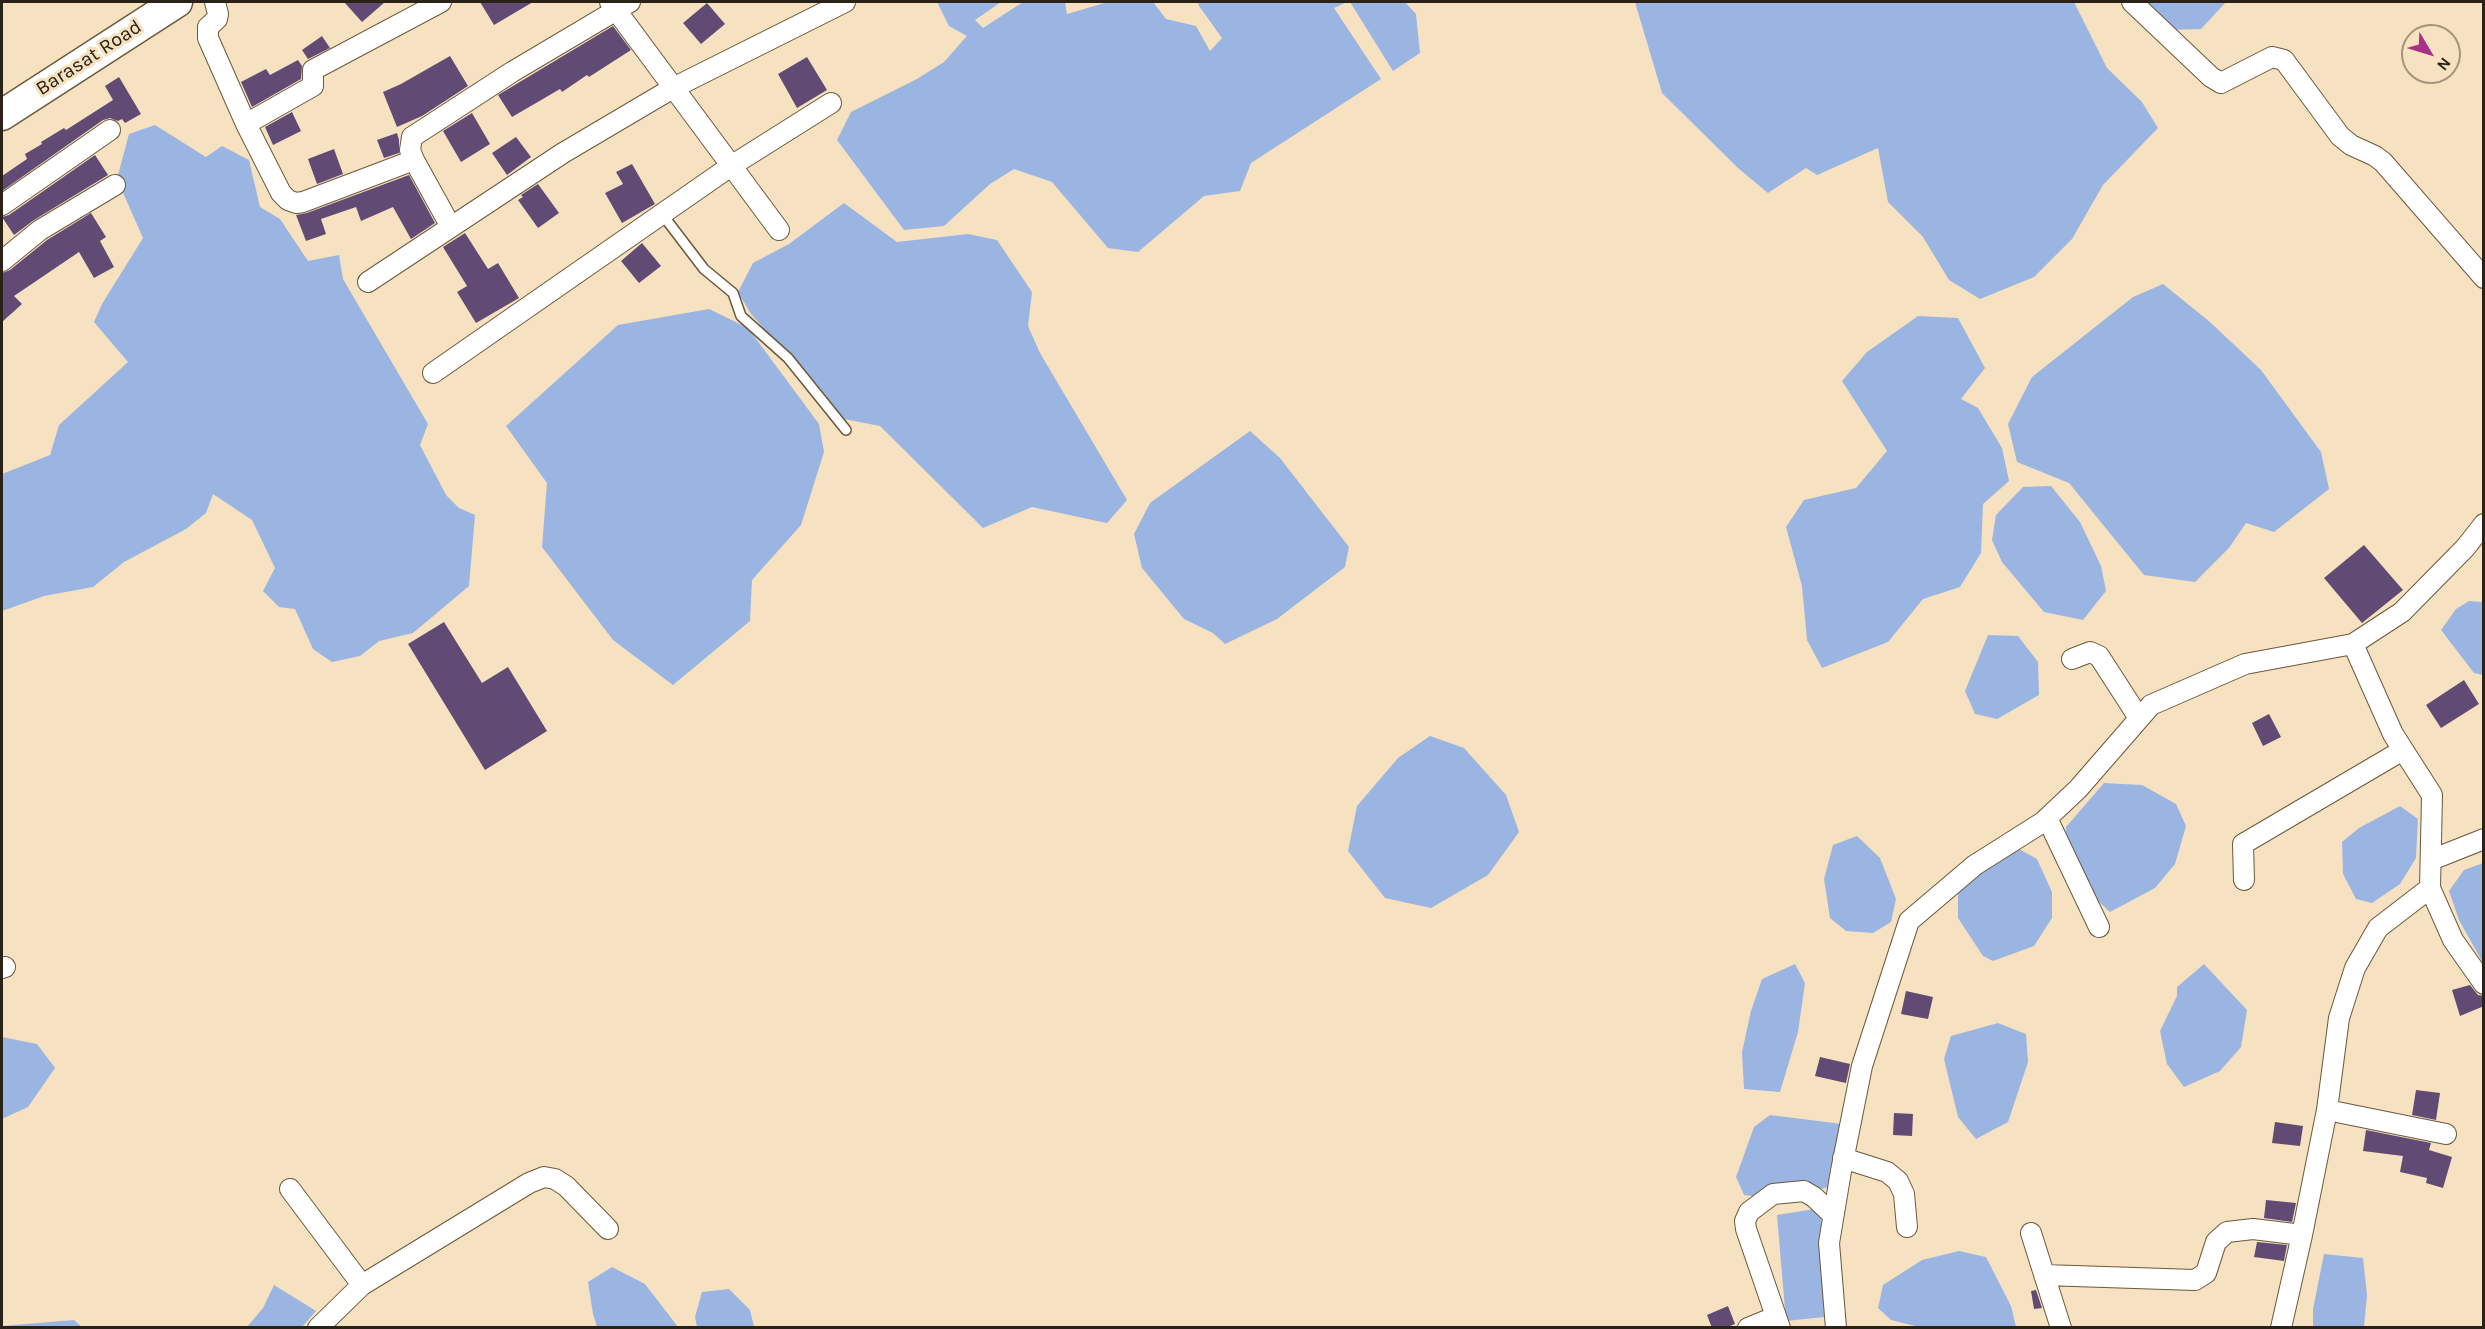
<!DOCTYPE html>
<html>
<head>
<meta charset="utf-8">
<style>
  body { margin:0 }
  #map { position:relative; width:2485px; height:1329px; overflow:hidden; background:#f6e1c0; font-family:Karla,sans-serif }
  canvas { display:block }
  .frame { position:absolute; inset:0; border:3px solid #2a2216; pointer-events:none }
  .north { position:absolute; left:2401px; top:24px; width:60px; height:60px; box-sizing:border-box; background:#f6e1c0; border:2px solid #a4957c; border-radius:50%; rotate:128deg; font-size:16px; font-weight:700; line-height:24px; text-align:center; color:#2a2216 }
  .north::after { content:''; display:block; margin:auto; width:21px; height:27px; background:#a93289; clip-path:polygon(50% 0,100% 100%,50% 72%,0 100%) }
</style>
</head>
<body>
<div id="map">
<canvas width="2485" height="1329"></canvas>
<div class="frame"></div>
<div class="north">N</div>
</div>
<script>
const c = document.querySelector('canvas').getContext('2d');
c.lineJoin = 'round';
function paint(path, color) { c.fillStyle = color; c.fill(path, 'evenodd'); }
const poly = rows => new Path2D(rows.map(r => 'M' + r).join(''));
function trace(path, color, width, dash) { c.strokeStyle = color; c.lineWidth = width; c.lineCap = dash ? 'butt' : 'round'; c.setLineDash(dash || []); c.stroke(path); }
function label(font, color, halo, rows, align = 'center') {
  c.font = font + ' Karla,sans-serif'; c.lineWidth = 6; c.setLineDash([]); c.textBaseline = 'middle'; c.strokeStyle = halo; c.fillStyle = color; for (const [text, x, y, turn = 0] of rows) {
    c.save(); c.translate(x, y); c.rotate((+turn || 0) * Math.PI / 180); c.textAlign = isNaN(turn) ? turn : align; if (halo) c.strokeText(text, 0, 0); c.fillText(text, 0, 0); c.restore();
  }
}
paint(poly([
  [937,2,1001,2,975,20,983,28,1023,2,1065,2,1067,14,1108,2,1153,2,1166,19,1196,26,1210,51,1222,38,1199,6,1198,2,1347,2,1334,8,1381,79,1251,163,1240,191,1204,196,1138,252,1108,248,1052,182,1014,169,990,184,944,226,904,230,837,140,851,112,917,79,944,62,967,36,949,26],
  [1350,2,1405,2,1416,14,1420,53,1393,71],
  [1635,2,2074,2,2107,68,2142,102,2158,128,2103,185,2072,239,2034,277,1980,299,1949,280,1923,237,1888,202,1878,148,1817,175,1806,168,1768,193,1738,168,1662,93],
  [2136,2,2226,2,2201,29,2167,30],
  [155,125,206,157,222,146,249,160,260,207,280,219,308,261,339,255,343,279,428,424,420,445,446,495,459,508,475,515,469,586,413,633,379,641,360,656,332,662,313,649,295,609,279,607,263,591,275,568,252,520,213,494,206,513,186,529,124,562,93,587,44,596,2,611,2,474,50,455,59,425,128,362,94,322,102,304,143,238,117,179,129,134],
  [844,203,897,242,968,234,997,240,1032,292,1028,326,1040,353,1127,500,1107,523,1032,507,983,528,880,426,844,419,751,314,738,292,753,263,789,244],
  [2163,284,2210,322,2261,370,2321,452,2329,489,2274,532,2246,523,2229,548,2195,582,2144,575,2069,483,2017,462,2008,424,2032,377,2133,297],
  [709,309,748,328,819,424,824,452,801,525,752,580,750,621,673,685,613,640,542,547,547,483,506,426,618,325],
  [1918,316,1958,318,1985,368,1961,399,1978,408,2002,448,2009,481,1983,504,1981,553,1960,587,1923,599,1888,642,1822,668,1807,640,1802,586,1786,527,1804,500,1856,488,1887,451,1842,381,1867,352],
  [1250,431,1280,458,1349,547,1345,567,1277,619,1225,644,1213,633,1184,619,1142,568,1134,534,1150,503],
  [2051,486,2080,522,2101,566,2106,591,2083,620,2044,612,2002,562,1992,540,1996,515,2023,487],
  [2469,601,2483,602,2483,675,2474,673,2441,630,2456,609],
  [1988,635,2018,636,2038,662,2039,695,1997,719,1975,714,1965,691],
  [1430,736,1464,748,1506,795,1519,832,1488,875,1431,908,1385,898,1348,851,1357,806,1398,758],
  [2104,783,2142,785,2176,804,2186,826,2175,864,2155,888,2110,912,2091,894,2065,844,2066,827],
  [2400,806,2418,819,2416,858,2400,884,2372,903,2356,899,2343,874,2342,842,2359,828],
  [1857,836,1880,858,1896,899,1891,922,1873,933,1846,931,1830,918,1824,879,1833,845],
  [2019,849,2037,859,2052,892,2052,918,2034,946,1993,961,1983,956,1958,918,1958,892,2000,859],
  [2483,863,2484,863,2483,963,2459,920,2449,891,2464,870],
  [1795,964,1805,983,1798,1032,1780,1092,1744,1089,1742,1052,1751,1011,1762,979],
  [2204,964,2247,1010,2241,1047,2220,1071,2184,1087,2167,1064,2160,1031,2177,996,2177,987],
  [1998,1023,2026,1034,2028,1062,2008,1122,1976,1139,1958,1117,1944,1059,1951,1036],
  [2,1037,37,1044,55,1068,28,1107,2,1119],
  [1770,1115,1842,1124,1829,1187,1776,1199,1744,1195,1736,1177,1754,1127],
  [1821,1208,1824,1317,1786,1321,1777,1215],
  [1959,1251,1986,1257,2011,1306,2016,1327,1919,1327,1891,1320,1878,1308,1883,1285,1922,1260],
  [2324,1254,2363,1258,2367,1295,2364,1327,2313,1327,2313,1309],
  [612,1267,645,1284,678,1327,597,1327,593,1314,588,1282],
  [274,1285,316,1311,302,1327,247,1327,263,1308],
  [729,1289,750,1310,754,1327,697,1327,695,1317,702,1292],
  [74,1320,82,1327,2,1327,2,1326]
]), '#9bb5e3');
paint(poly([
  [344,2,385,2,362,22],
  [480,2,533,2,494,25],
  [707,3,725,24,701,44,683,23],
  [613,26,631,50,589,77,587,75,562,92,560,89,512,117,498,95],
  [322,36,330,48,308,59,302,50],
  [450,56,468,86,422,116,397,127,383,92,401,84],
  [807,57,827,90,797,108,778,74],
  [298,60,302,66,301,79,252,107,241,82,266,69,270,75],
  [119,77,141,114,125,123,122,119,118,121,110,118,103,120,2,191,2,176,27,159,25,154,42,144,41,142,64,128,66,130,113,100,105,86],
  [292,112,301,131,273,145,265,127],
  [472,113,490,144,461,162,443,131],
  [397,133,399,140,399,153,384,158,377,140],
  [516,137,531,157,507,175,492,153],
  [334,149,343,174,317,184,308,159],
  [95,155,108,175,34,220,14,235,2,217,9,215],
  [632,164,655,204,622,223,605,193,623,184,616,172],
  [409,175,435,223,411,239,393,207,361,221,356,207,321,219,326,234,306,241,296,215,307,213],
  [538,184,559,213,538,228,518,200,523,197,521,195],
  [91,213,106,237,100,241,114,267,94,278,79,252,14,296,22,304,2,322,2,273,10,270,47,240],
  [465,233,488,269,498,263,519,298,476,323,457,292,467,286,443,247],
  [642,243,661,266,639,283,621,261],
  [2364,545,2403,590,2362,623,2324,578],
  [444,622,482,683,508,667,547,731,485,770,408,644],
  [2464,680,2479,704,2441,728,2426,705],
  [2269,714,2281,737,2263,746,2252,723],
  [2470,985,2478,995,2484,996,2484,1006,2460,1016,2452,990],
  [1906,991,1933,997,1928,1019,1901,1014],
  [1820,1057,1850,1064,1846,1083,1815,1076],
  [2416,1090,2440,1093,2436,1120,2412,1115],
  [1894,1113,1913,1114,1912,1136,1893,1135],
  [2275,1122,2303,1126,2300,1146,2272,1143],
  [2366,1130,2431,1143,2429,1150,2452,1157,2443,1188,2426,1183,2427,1178,2400,1172,2403,1156,2363,1151],
  [2266,1200,2296,1203,2292,1222,2264,1218],
  [2257,1242,2287,1245,2284,1261,2254,1257],
  [2036,1290,2042,1308,2034,1309,2031,1291],
  [1728,1306,1735,1324,1725,1328,1712,1328,1707,1315]
]), '#614b75');
const lane = poly([
  [662,214,704,269,733,293,741,316,788,358,846,430]
]);
const street = poly([
  [215,2,218,14,217,19,208,27,208,38,246,124,281,193,288,200,296,203,303,202,414,160],
  [610,2,779,230],
  [2132,2,2211,77,2221,83,2272,57,2284,60,2340,136,2351,145,2375,156,2383,162,2484,278],
  [246,124,313,86,313,70,441,2],
  [2,205,110,130],
  [451,227,414,160,410,150,412,137,512,72,630,2],
  [2,261,40,230,115,185],
  [368,282,563,153,673,88,845,2],
  [433,373,731,166,831,103],
  [2072,659,2090,652,2099,656,2139,718],
  [2047,818,2099,927],
  [2431,860,2484,839],
  [2244,880,2243,844,2403,750],
  [2430,888,2453,940,2484,984],
  [2,968,5,967],
  [2327,1110,2446,1134],
  [1843,1158,1887,1172,1898,1181,1904,1194,1907,1227],
  [290,1189,362,1285],
  [2031,1233,2061,1328],
  [2044,1275,2195,1280,2206,1273,2216,1242,2227,1232,2253,1229,2302,1235],
  [318,1328,362,1285,529,1183,544,1177,555,1179,566,1186,608,1229],
  [1748,1328,1775,1317],
  [1780,1328,1746,1229,1745,1221,1749,1212,1773,1194,1804,1191,1814,1197,1833,1215],
  [1836,1328,1829,1243,1841,1171,1862,1066,1909,921,1975,865,2043,822,2078,789,2151,705,2245,664,2353,644],
  [2281,1328,2302,1235,2327,1110,2339,1018,2355,968,2378,928,2430,888,2432,795,2393,734,2353,644,2402,612,2465,548,2484,524]
]);
const primary = poly([
  [2,115,177,2]
]);
trace(lane, '#6b593c', 12);
trace(street, '#6b593c', 22);
trace(primary, '#6b593c', 33);
trace(lane, '#fff', 9);
trace(street, '#fff', 20);
trace(primary, '#fff', 30);
label('20px', '#2a2216', '#f6e1c0', [
  ["Barasat Road",89,58,-33]
]);
</script>
</body>
</html>
